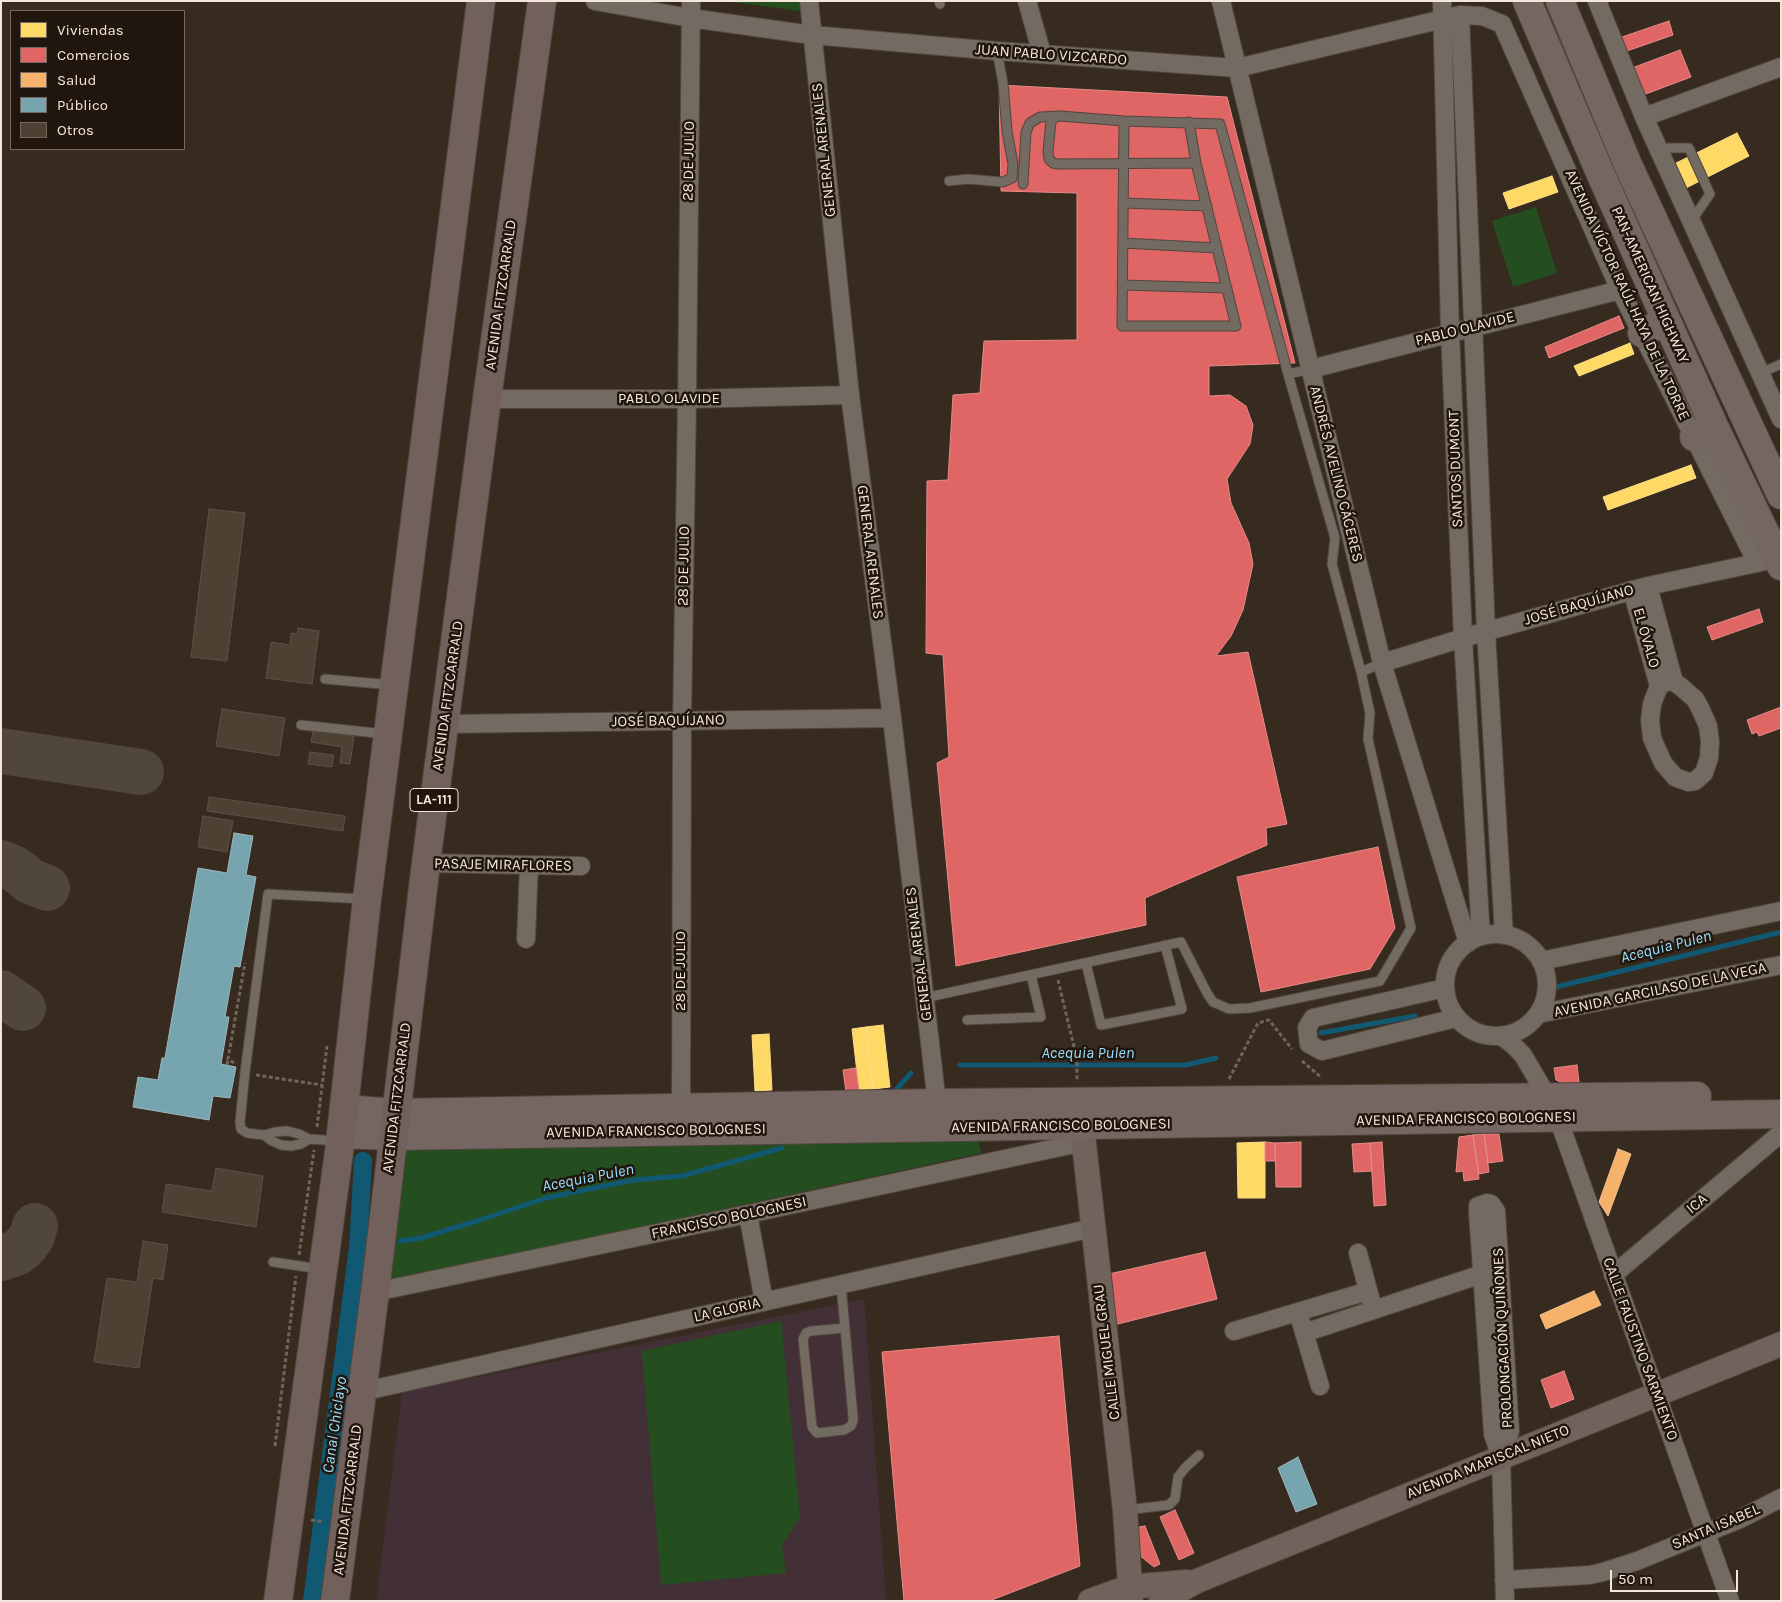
<!DOCTYPE html>
<html>
<head>
<meta charset="utf-8">
<style>
  body { margin:0 }
  #map { position:relative; width:1782px; height:1602px; overflow:hidden; background:#372b20; font-family:Karla,sans-serif }
  canvas { display:block }
  .frame { position:absolute; inset:0; border:2px solid #f4e6d9; pointer-events:none }
  .legend { position:absolute; left:10px; top:10px; width:175px; height:140px; box-sizing:border-box; background:#20160d; border:1px solid #75695f; margin:0; padding:6px 9px; list-style:none; font-size:15px; color:#f4e6d9 }
  .legend li { display:flex; align-items:center; gap:10px; height:25px }
  .legend b { width:25px; border:1px solid #75695f }
  .scale { position:absolute; left:1610px; top:1570px; width:128px; height:22px; box-sizing:border-box; border:2px solid #f4e6d9; border-top:0; padding-left:6px; font-size:15px; line-height:18px; white-space:nowrap; color:#f4e6d9; -webkit-text-stroke:4px #20160d; paint-order:stroke }
</style>
</head>
<body>
<div id="map">
<canvas width="1782" height="1602"></canvas>
<div class="frame"></div>
<ul class="legend">
<li><b style="height:14px;background:#ffd966"></b>Viviendas</li>
<li><b style="height:14px;background:#e06666"></b>Comercios</li>
<li><b style="height:14px;background:#f6b26b"></b>Salud</li>
<li><b style="height:14px;background:#76a5af"></b>Público</li>
<li><b style="height:14px;background:#4e4133"></b>Otros</li>
</ul>
<div class="scale">50 m</div>
</div>
<script>
const c = document.querySelector('canvas').getContext('2d');
c.lineJoin = 'round';
function paint(path, color) { c.fillStyle = color; c.fill(path, 'evenodd'); }
const poly = rows => new Path2D(rows.map(r => 'M' + r).join(''));
function trace(path, color, width, dash) { c.strokeStyle = color; c.lineWidth = width; c.lineCap = dash ? 'butt' : 'round'; c.setLineDash(dash || []); c.stroke(path); }
function label(font, color, halo, rows, align = 'center') {
  c.font = font + ' Karla,sans-serif'; c.lineWidth = 5; c.setLineDash([]); c.textBaseline = 'middle'; c.strokeStyle = halo; c.fillStyle = color; for (const [text, x, y, turn = 0] of rows) {
    c.save(); c.translate(x, y); c.rotate((+turn || 0) * Math.PI / 180); c.textAlign = isNaN(turn) ? turn : align; if (halo) c.strokeText(text, 0, 0); c.fillText(text, 0, 0); c.restore();
  }
}
paint(poly([
  [864,1299,886,1601,376,1601,402,1392]
]), '#423036');
paint(poly([
  [726,1,802,1,803,4,799,11],
  [1536,207,1557,273,1513,287,1492,221],
  [977,1134,981,1153,388,1282,407,1141],
  [781,1321,800,1517,782,1545,786,1573,661,1585,642,1351]
]), '#244e1f');
const homes = poly([
  [1737,133,1749,156,1686,188,1674,164,1737,133],
  [1552,176,1558,192,1509,209,1503,193,1552,176],
  [1630,343,1634,354,1579,376,1574,366,1630,343],
  [1691,465,1696,478,1608,510,1603,497,1691,465],
  [883,1025,890,1087,873,1089,866,1027,883,1025],
  [866,1027,873,1089,859,1090,852,1029,866,1027],
  [769,1034,772,1090,755,1091,752,1035,769,1034],
  [1265,1142,1265,1198,1238,1198,1237,1143,1265,1142]
]);
paint(homes, '#ffd966');
trace(homes, '#fcdd88', 1);
const shops = poly([
  [1669,21,1673,35,1624,52,1619,38,1669,21],
  [1680,50,1691,77,1643,95,1632,68,1680,50],
  [999,85,1227,97,1295,363,1209,366,1209,396,1230,395,1246,406,1253,425,1250,444,1227,479,1231,503,1249,543,1253,564,1243,610,1231,636,1216,656,1248,652,1287,824,1266,828,1267,845,1145,898,1146,925,956,966,937,763,949,757,943,655,926,653,927,481,948,480,953,395,980,393,984,341,1077,340,1077,193,1001,191,999,85],
  [1619,316,1624,328,1549,358,1545,347,1619,316],
  [1759,609,1763,622,1712,640,1707,627,1759,609],
  [1781,707,1781,728,1759,736,1757,732,1752,734,1747,720,1781,707],
  [1378,847,1395,928,1370,969,1261,992,1237,877,1378,847],
  [1577,1065,1579,1082,1565,1084,1556,1080,1554,1068,1577,1065],
  [856,1068,859,1090,846,1092,843,1070,856,1068],
  [1484,1134,1499,1134,1503,1161,1488,1163,1484,1134],
  [1484,1134,1489,1172,1479,1174,1473,1135,1484,1134],
  [1473,1135,1479,1179,1464,1181,1463,1171,1456,1172,1459,1137,1473,1135],
  [1265,1142,1275,1143,1275,1161,1265,1161,1265,1142],
  [1301,1142,1301,1187,1276,1187,1275,1143,1301,1142],
  [1382,1142,1386,1205,1374,1206,1370,1143,1382,1142],
  [1370,1143,1372,1171,1354,1172,1352,1144,1370,1143],
  [1205,1252,1217,1299,1114,1325,1109,1274,1205,1252],
  [1059,1336,1080,1566,989,1601,904,1601,882,1352,1059,1336],
  [1564,1371,1574,1399,1551,1408,1541,1380,1564,1371],
  [1175,1510,1194,1553,1179,1560,1160,1517,1175,1510],
  [1145,1526,1160,1564,1154,1567,1139,1555,1134,1528,1145,1526]
]);
paint(shops, '#e06666');
trace(shops, '#e68c88', 1);
const health = poly([
  [1618,1149,1631,1154,1608,1216,1599,1202,1618,1149],
  [1594,1291,1601,1305,1546,1329,1540,1315,1594,1291]
]);
paint(health, '#f6b26b');
trace(health, '#f5c28c', 1);
const public = poly([
  [234,833,253,836,246,875,256,877,240,967,234,966,225,1017,229,1017,221,1064,236,1067,230,1098,213,1096,209,1120,133,1107,138,1077,158,1080,162,1058,165,1058,198,868,227,873,234,833],
  [1298,1457,1317,1504,1296,1512,1278,1468,1298,1457]
]);
paint(public, '#76a5af');
trace(public, '#9cb8bc', 1);
trace(poly([
  [1556,987,1781,932],
  [1321,1033,1415,1016],
  [960,1065,1186,1065,1216,1058],
  [896,1090,911,1073],
  [400,1241,421,1238,480,1220,546,1198,633,1180,682,1176,782,1148],
  [358,1248,366,1247]
]), '#115972', 5);
trace(poly([
  [312,1601,358,1248,363,1161]
]), '#115972', 18);
trace(poly([
  [1,751,141,772],
  [1,863,15,869,30,881,47,888],
  [1,993,23,1008],
  [1,1258,16,1253,25,1246,32,1236,35,1226]
]), '#51463c', 46);
const building = poly([
  [209,509,245,513,227,661,191,657,209,509],
  [298,628,319,631,312,684,266,678,271,642,290,645,291,633,297,634,298,628],
  [222,709,285,718,279,756,216,746,222,709],
  [313,731,354,736,350,764,340,763,342,747,311,742,313,731],
  [310,752,334,755,332,767,308,764,310,752],
  [209,797,345,816,343,831,207,811,209,797],
  [203,816,233,821,227,852,198,847,203,816],
  [216,1168,263,1176,256,1227,162,1212,166,1184,212,1191,216,1168],
  [143,1241,168,1245,163,1280,153,1278,139,1368,94,1362,107,1278,137,1282,143,1241]
]);
paint(building, '#4e4133');
trace(building, '#5b5147', 1);
const lane = poly([
  [939,1,940,4],
  [1057,116,1051,121,1048,151,1049,159,1053,163,1058,164,1196,163],
  [1124,121,1122,326,1236,326,1196,163,1189,122],
  [1658,148,1689,148,1710,194,1692,220],
  [949,181,968,179,1003,182,1012,178,1013,164,1007,131,1003,83,997,51],
  [1023,184,1026,132,1030,123,1040,117,1060,116,1124,121,1220,124,1288,374],
  [1123,203,1207,206],
  [1123,243,1217,248],
  [1122,285,1227,288],
  [1761,373,1781,364],
  [1361,672,1382,663],
  [325,679,391,685],
  [301,725,385,734],
  [1086,963,1101,1025,1182,1009,1165,945],
  [924,998,1181,942,1207,993,1213,1002,1229,1009,1250,1008,1380,981,1411,928,1368,739,1370,713,1361,672,1332,564,1335,538,1288,374,1311,369],
  [967,1020,1041,1017,1031,975],
  [264,1135,272,1141,281,1145,291,1146,301,1144,309,1139],
  [338,1141,309,1139,299,1134,287,1131,275,1132,264,1135,247,1133,241,1129,240,1122,245,1072,268,894,365,899],
  [273,1262,320,1269],
  [841,1285,845,1328,853,1417,853,1421,851,1426,844,1430,817,1433,812,1427,803,1339,806,1333,811,1331,845,1328],
  [1125,1510,1169,1505,1175,1499,1178,1477,1185,1468,1199,1455]
]);
const street = poly([
  [595,1,690,18,812,35,997,51,1237,68,1460,15,1482,16,1502,24,1620,290,1757,563],
  [809,1,850,395,892,718,937,1103],
  [1027,1,1042,54],
  [1221,1,1382,663,1468,943],
  [1442,1,1450,332,1463,638,1481,936],
  [1597,1,1644,117,1781,419],
  [1460,15,1486,631,1504,935],
  [1644,117,1781,67],
  [1311,369,1620,290],
  [487,399,687,399,850,395],
  [1648,586,1674,682],
  [1632,590,1659,686],
  [1382,663,1463,638,1648,586,1766,561],
  [1668,681,1674,682,1680,686,1695,699,1700,708,1708,726,1710,742,1709,758,1704,773,1695,781,1688,782,1675,777,1663,763,1652,738,1650,720,1652,704,1659,686,1668,681],
  [445,724,892,718],
  [426,863,581,866],
  '1445 985a51 51 0 1 1 102 0a51 51 0 1 1-102 0Z',
  [526,939,529,865],
  [1541,961,1781,911],
  [1445,988,1313,1018,1307,1028,1309,1044,1322,1051,1456,1018],
  [1538,1014,1781,965],
  [1501,1036,1512,1044,1523,1055,1548,1098,1558,1118,1730,1601],
  [681,1118,682,721,687,399,691,1],
  [748,1214,764,1302],
  [1358,1253,1371,1301],
  [1613,1275,1781,1133],
  [375,1292,748,1214,1084,1142],
  [1301,1322,1320,1386],
  [1234,1331,1368,1291],
  [1304,1333,1482,1274],
  [361,1392,1093,1228],
  [1501,1457,1510,1431,1496,1211,1491,1204,1487,1203,1478,1206,1478,1212,1493,1434,1501,1457,1505,1601],
  [1504,1580,1590,1575,1603,1572,1637,1561,1740,1519,1781,1498]
]);
const secondary = poly([
  [1080,1108,1125,1510,1131,1601],
  [1090,1601,1129,1587,1187,1582],
  [1161,1601,1197,1581,1781,1344]
]);
const primary = poly([
  [1527,1,1601,175,1714,426,1781,566],
  [1560,1,1628,165,1781,495],
  [1642,333,1666,321],
  [1694,437,1714,426],
  [344,1109,395,1113,937,1103,1697,1096],
  [341,1134,392,1136,1781,1114]
]);
const highway = poly([
  [278,1601,339,1152,367,899,481,1],
  [335,1601,375,1292,426,863,487,399,542,1]
]);
trace(lane, '#51463d', 11);
trace(street, '#51463d', 20);
trace(secondary, '#51463d', 26);
trace(primary, '#51463d', 30);
trace(highway, '#51463d', 30);
trace(poly([
  [1058,980,1077,1059,1077,1082],
  [1302,1061,1322,1078],
  [234,1063,228,1059,245,963],
  [227,1065,228,1059],
  [256,1075,322,1085],
  [1229,1079,1258,1023,1269,1020,1292,1049],
  [317,1127,327,1046],
  [299,1255,314,1150],
  [275,1446,296,1276],
  [311,1520,324,1522]
]), '#6e665d', 3, [4, 2.5]);
trace(lane, '#736a61', 9);
trace(street, '#736a61', 18);
trace(secondary, '#70635c', 24);
trace(primary, '#756661', 28);
trace(highway, '#72605c', 28);
for (const [x, y, w] of [
  [434,800,48]
]) { const box = new Path2D(); box.roundRect(x - w / 2, y - 11.5, w, 23, 4); c.fillStyle = '#20160d'; c.fill(box); trace(box, '#f4e6d9', 1); }
label('bold 14px', '#f4e6d9', null, [
  ["LA-111",434,800]
]);
label('15px', '#f4e6d9', '#20160d', [
  ["JUAN PABLO VIZCARDO",1051,55,4],
  ["GENERAL ARENALES",824,150,-96],
  ["28 DE JULIO",689,161,-89],
  ["PAN-AMERICAN HIGHWAY",1650,285,66],
  ["AVENIDA FITZCARRALD",501,295,-82],
  ["AVENIDA VÍCTOR RAÚL HAYA DE LA TORRE",1627,295,65],
  ["PABLO OLAVIDE",1465,329,-14],
  ["PABLO OLAVIDE",669,399],
  ["SANTOS DUMONT",1456,469,-92],
  ["ANDRÉS AVELINO CÁCERES",1336,474,76],
  ["GENERAL ARENALES",870,552,83],
  ["28 DE JULIO",684,566,-89],
  ["JOSÉ BAQUÍJANO",1579,605,-16],
  ["EL ÓVALO",1646,638,74],
  ["AVENIDA FITZCARRALD",448,696,-82],
  ["JOSÉ BAQUÍJANO",668,721,-1],
  ["PASAJE MIRAFLORES",503,865,1],
  ["GENERAL ARENALES",919,954,-97],
  ["28 DE JULIO",681,971,-90],
  ["AVENIDA GARCILASO DE LA VEGA",1660,990,-12],
  ["AVENIDA FITZCARRALD",397,1098,-83],
  ["AVENIDA FRANCISCO BOLOGNESI",1466,1119,-1],
  ["AVENIDA FRANCISCO BOLOGNESI",1061,1126,-1],
  ["AVENIDA FRANCISCO BOLOGNESI",656,1131,-1],
  ["ICA",1697,1204,-40],
  ["FRANCISCO BOLOGNESI",729,1218,-12],
  ["LA GLORIA",727,1310,-13],
  ["PROLONGACIÓN QUIÑONES",1503,1338,-93],
  ["CALLE FAUSTINO SARMIENTO",1640,1349,70],
  ["CALLE MIGUEL GRAU",1107,1352,-97],
  ["AVENIDA MARISCAL NIETO",1488,1462,-22],
  ["AVENIDA FITZCARRALD",348,1500,-83],
  ["SANTA ISABEL",1716,1527,-23]
]);
label('italic 16px', '#9bdffe', '#20160d', [
  ["Acequia Pulen",1666,947,-14],
  ["Acequia Pulen",1088,1053],
  ["Acequia Pulen",588,1178,-11],
  ["Canal Chiclayo",335,1425,-82]
]);
</script>
</body>
</html>
